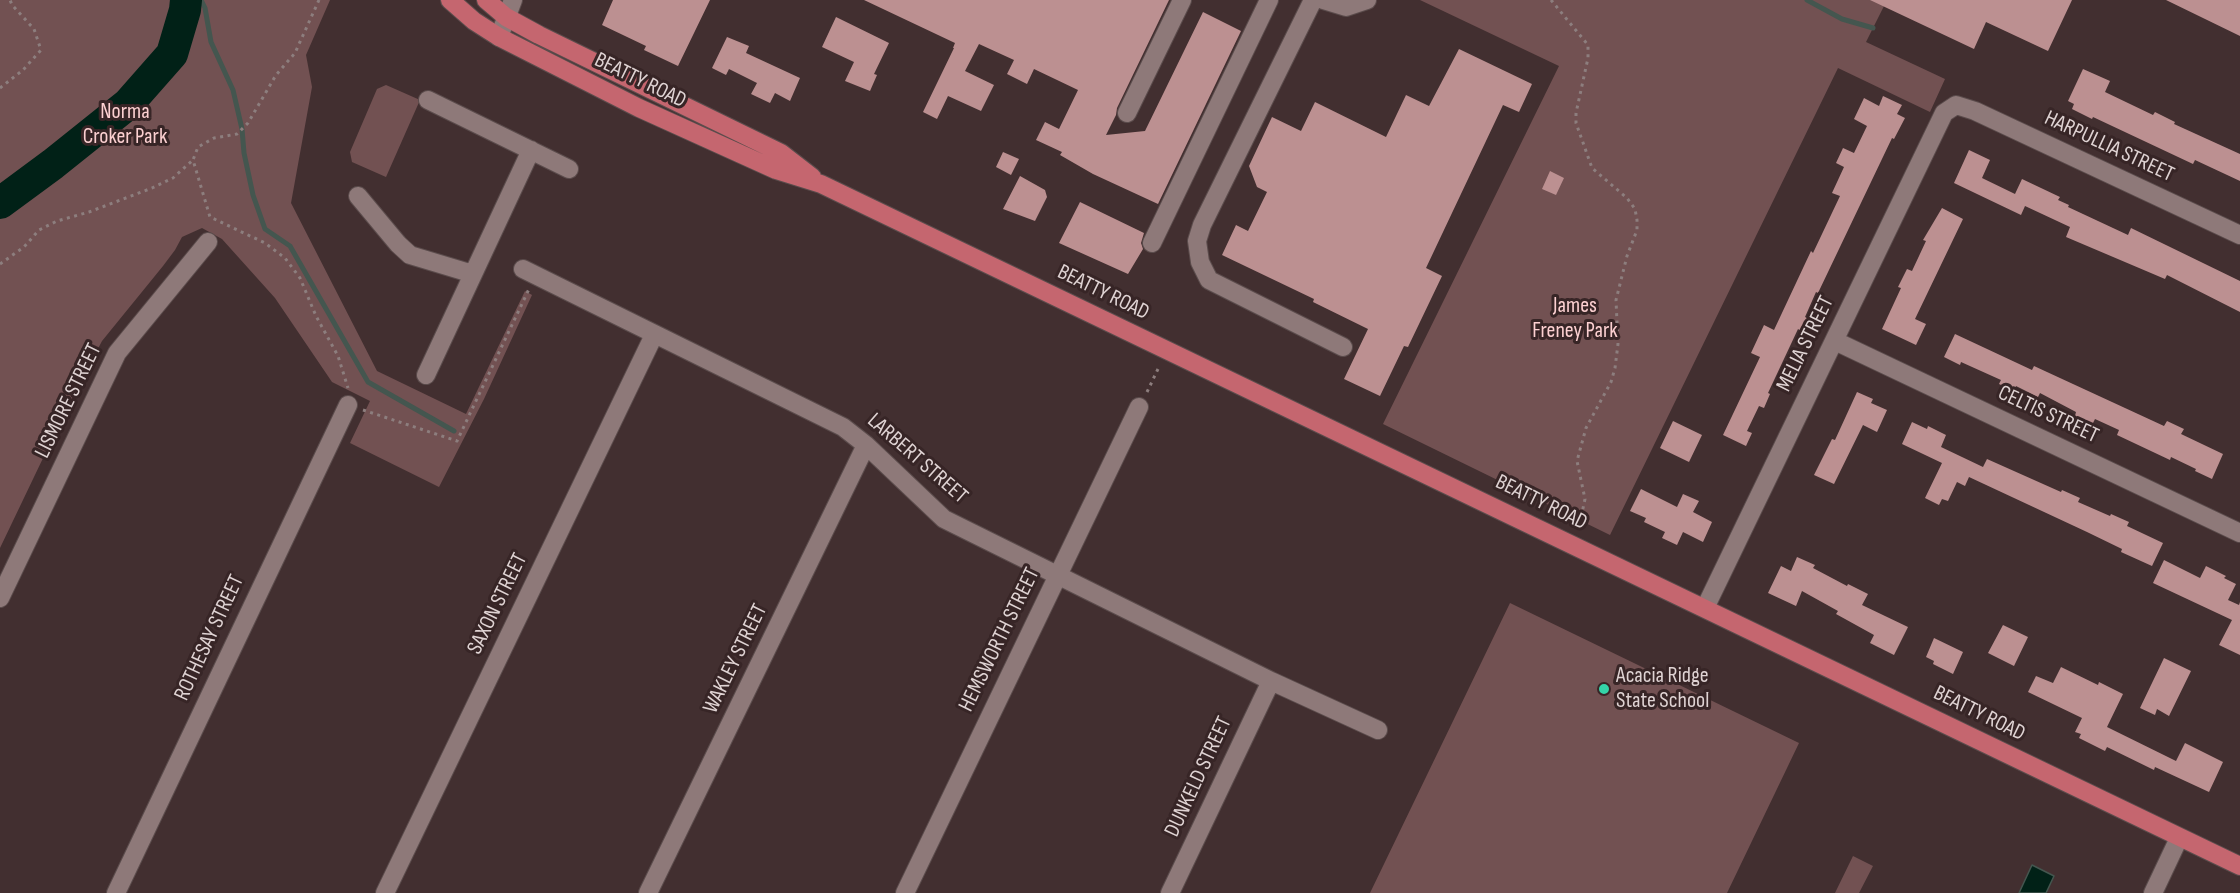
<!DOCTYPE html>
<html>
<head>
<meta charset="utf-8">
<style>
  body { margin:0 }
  canvas { display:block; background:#422f30 }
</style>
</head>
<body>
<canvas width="2240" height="893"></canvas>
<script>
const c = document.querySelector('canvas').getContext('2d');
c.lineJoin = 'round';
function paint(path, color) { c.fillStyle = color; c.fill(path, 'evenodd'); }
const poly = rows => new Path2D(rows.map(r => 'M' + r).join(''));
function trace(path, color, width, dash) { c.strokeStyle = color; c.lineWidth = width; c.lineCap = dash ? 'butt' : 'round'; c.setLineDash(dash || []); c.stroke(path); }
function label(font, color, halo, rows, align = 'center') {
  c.font = font + ' "Sofia Sans Condensed",sans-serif'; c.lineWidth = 6; c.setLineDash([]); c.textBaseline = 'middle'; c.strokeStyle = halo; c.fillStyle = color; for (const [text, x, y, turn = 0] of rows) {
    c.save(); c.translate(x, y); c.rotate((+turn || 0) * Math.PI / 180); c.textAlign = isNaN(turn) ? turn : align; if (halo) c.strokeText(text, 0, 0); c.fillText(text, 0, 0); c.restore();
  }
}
paint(poly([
  [0,0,330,0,306,55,312,87,291,203,377,371,466,414,525,291,532,295,484,399,439,487,350,443,370,401,332,382,275,298,222,239,202,228,182,237,175,250,163,266,102,341,67,408,0,548],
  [1420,0,1887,0,1866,42,1945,79,1930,112,1838,68,1610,535,1383,424,1559,66],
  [386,85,420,100,386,177,352,162,350,152,377,89],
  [1510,603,1799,743,1727,893,1370,893],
  [1853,856,1873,866,1859,893,1835,893]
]), '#725152');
const water = poly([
  [2032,865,2054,876,2046,893,2019,893,2032,865]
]);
paint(water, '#012117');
trace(water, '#44564f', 1.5);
trace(poly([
  [201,0,205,8,211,42,233,90,242,129,244,153,253,195,265,229,290,246,368,382,454,431],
  [1807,0,1842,19,1873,28]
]), '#44564f', 5);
trace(poly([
  [0,203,53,164,128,104,172,54,185,10,186,0]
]), '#012117', 32);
paint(poly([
  [613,0,710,0,678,66,644,50,646,46,602,25],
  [864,0,1169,0,1117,108,1116,115,1106,135,1145,131,1203,12,1241,31,1158,204,1093,174,1060,155,1062,152,1036,140,1045,122,1059,129,1078,90,1034,69,1027,84,1007,74,1014,60,979,44,965,71,994,85,981,111,948,96,937,119,923,112,954,48,953,48,955,43],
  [1870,0,2072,0,2048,51,1986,22,1974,49],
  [2166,0,2240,0,2240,36],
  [836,17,889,43,874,74,877,75,870,91,845,81,854,62,822,47],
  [727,37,749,46,746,53,800,78,790,101,775,93,770,103,751,94,757,83,729,69,726,75,712,68],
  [1459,49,1532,84,1519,112,1503,105,1426,268,1442,276,1408,347,1404,346,1380,396,1344,379,1368,329,1313,302,1314,299,1222,255,1236,225,1248,231,1267,192,1257,187,1249,166,1272,117,1301,131,1315,102,1386,137,1406,95,1429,106],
  [2083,69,2110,81,2105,92,2153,115,2155,112,2175,122,2174,124,2240,154,2240,181,2195,160,2193,164,2093,117,2092,119,2072,109,2074,104,2068,101],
  [1883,96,1902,105,1897,114,1905,118,1894,139,1892,138,1818,293,1816,292,1805,317,1807,318,1801,331,1798,329,1768,393,1770,394,1764,408,1759,406,1747,431,1752,433,1746,446,1723,435,1760,357,1751,353,1764,325,1774,330,1811,251,1813,253,1840,196,1832,193,1844,167,1836,163,1843,148,1854,153,1867,126,1854,119,1864,98,1879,106],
  [1969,150,1990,160,1982,178,2015,194,2022,179,2060,197,2058,200,2069,205,2068,207,2128,235,2131,228,2240,281,2240,312,2167,275,2165,279,2066,237,2070,227,2025,206,2021,215,1954,183],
  [1003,152,1019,159,1011,175,996,167],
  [1550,171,1564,178,1556,195,1542,189],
  [1020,176,1045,190,1047,197,1035,221,1003,209],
  [1080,202,1144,233,1141,243,1143,249,1128,274,1059,243],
  [1942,208,1963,219,1915,319,1926,324,1916,345,1882,329,1901,288,1898,287,1907,269,1912,271,1926,241,1923,240],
  [1955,334,2032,370,2034,366,2164,426,2167,421,2184,429,2181,434,2223,454,2212,479,2195,471,2196,469,2171,457,2170,460,2117,435,2119,430,2095,419,2092,425,2075,416,2076,412,2040,393,2038,397,2016,386,2014,391,1999,384,2001,380,1961,362,1960,365,1944,357],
  [1857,392,1873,399,1871,403,1887,410,1877,432,1863,425,1834,484,1814,475,1832,439,1835,440],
  [1673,421,1702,435,1689,462,1660,448],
  [1912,422,1927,429,1928,426,1946,435,1941,447,1983,467,1987,459,2061,492,2062,490,2080,498,2078,502,2110,516,2111,514,2129,522,2127,526,2163,543,2152,566,2121,552,2122,549,2087,532,1969,477,1965,486,1957,482,1948,501,1942,499,1939,505,1925,498,1942,463,1902,444],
  [1641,489,1677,507,1683,494,1699,501,1693,512,1712,522,1703,542,1683,532,1677,545,1662,538,1665,532,1644,522,1646,518,1630,511],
  [1797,557,1815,565,1813,568,1847,586,1848,584,1868,594,1862,605,1908,627,1894,655,1870,643,1874,635,1836,614,1838,611,1802,591,1796,606,1768,593,1781,566,1791,571],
  [2164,560,2200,578,2206,566,2226,576,2224,578,2236,584,2228,600,2239,605,2240,602,2240,655,2219,645,2232,620,2153,583],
  [2003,625,2028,637,2014,666,1988,653],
  [1934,638,1963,652,1953,674,1933,664,1934,661,1926,657],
  [2164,658,2191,671,2169,716,2157,709,2155,715,2140,708],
  [2061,667,2098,685,2099,682,2123,694,2107,727,2176,761,2185,743,2223,762,2209,792,2155,767,2154,770,2107,747,2105,751,2079,738,2081,734,2075,732,2082,718,2028,692,2036,676,2053,683]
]), '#bc9091');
const minor = poly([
  [1313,0,1202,225,1197,241,1200,262,1209,280,1343,347],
  [1323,0,1346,7,1367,0],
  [499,37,513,0],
  [428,100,569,169],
  [1127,113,1182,0],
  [358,196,398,244,410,255,473,274],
  [1152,243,1269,0],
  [523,269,843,427,866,445,944,519,1271,681,1378,730],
  [1835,341,2240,533],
  [426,375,531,150],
  [0,598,117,353,208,242],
  [1705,608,1944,113,1956,105,1975,111,2240,235],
  [116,893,348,405],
  [385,893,654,335],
  [648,893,866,445],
  [905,893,1139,407],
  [1170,893,1271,681],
  [2153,893,2179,838]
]);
const major = poly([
  [450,0,474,21,499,37,639,108,776,170,821,184,2240,866],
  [486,0,506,17,539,35,781,153,812,177]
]);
trace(minor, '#5b4c4c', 20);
trace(major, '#5b4c4c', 20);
trace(poly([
  [319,0,295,53,276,75,248,123,237,134,214,138,198,147,193,160,210,217,265,243,285,258,300,278,316,316,338,356,348,388],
  [1551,0,1588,45,1588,58,1576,113,1576,123,1592,168,1627,198,1635,209,1637,220,1637,230,1627,256,1616,300,1618,344,1615,368,1611,382,1586,428,1577,461,1585,499,1582,513,1577,522],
  [0,88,23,70,41,50,34,29,12,5,10,0],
  [0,264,24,247,39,230,57,221,89,212,152,188,173,178,193,160],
  [1147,392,1158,369],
  [363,410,457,441,529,289]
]), '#8d7e7e', 3, [3, 4.5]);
trace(minor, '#8e7979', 18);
trace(major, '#c5666f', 18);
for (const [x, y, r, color] of [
  [1604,689,6,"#34d4a8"]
]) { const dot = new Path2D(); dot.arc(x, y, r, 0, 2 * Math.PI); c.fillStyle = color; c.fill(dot); trace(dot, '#372526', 2); }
label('22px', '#dfd3d3', '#372526', [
  ["BEATTY ROAD",640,81,26],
  ["HARPULLIA STREET",2109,147,25],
  ["BEATTY ROAD",1103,293,26],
  ["MELIA STREET",1806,344,-64],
  ["LISMORE STREET",69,401,-64],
  ["CELTIS STREET",2048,415,25],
  ["LARBERT STREET",917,459,41],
  ["BEATTY ROAD",1541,503,26],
  ["SAXON STREET",498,604,-64],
  ["ROTHESAY STREET",210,638,-65],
  ["HEMSWORTH STREET",1000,640,-64],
  ["WAKLEY STREET",736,659,-64],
  ["BEATTY ROAD",1979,714,26],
  ["DUNKELD STREET",1199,777,-65]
]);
label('22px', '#fcd0d1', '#372526', [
  ["Norma",125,112],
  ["Croker Park",125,137],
  ["James",1575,306],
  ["Freney Park",1575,331]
]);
label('22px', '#dfd3d3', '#372526', [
  ["Acacia Ridge",1616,676],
  ["State School",1616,701]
], 'left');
</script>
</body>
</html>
